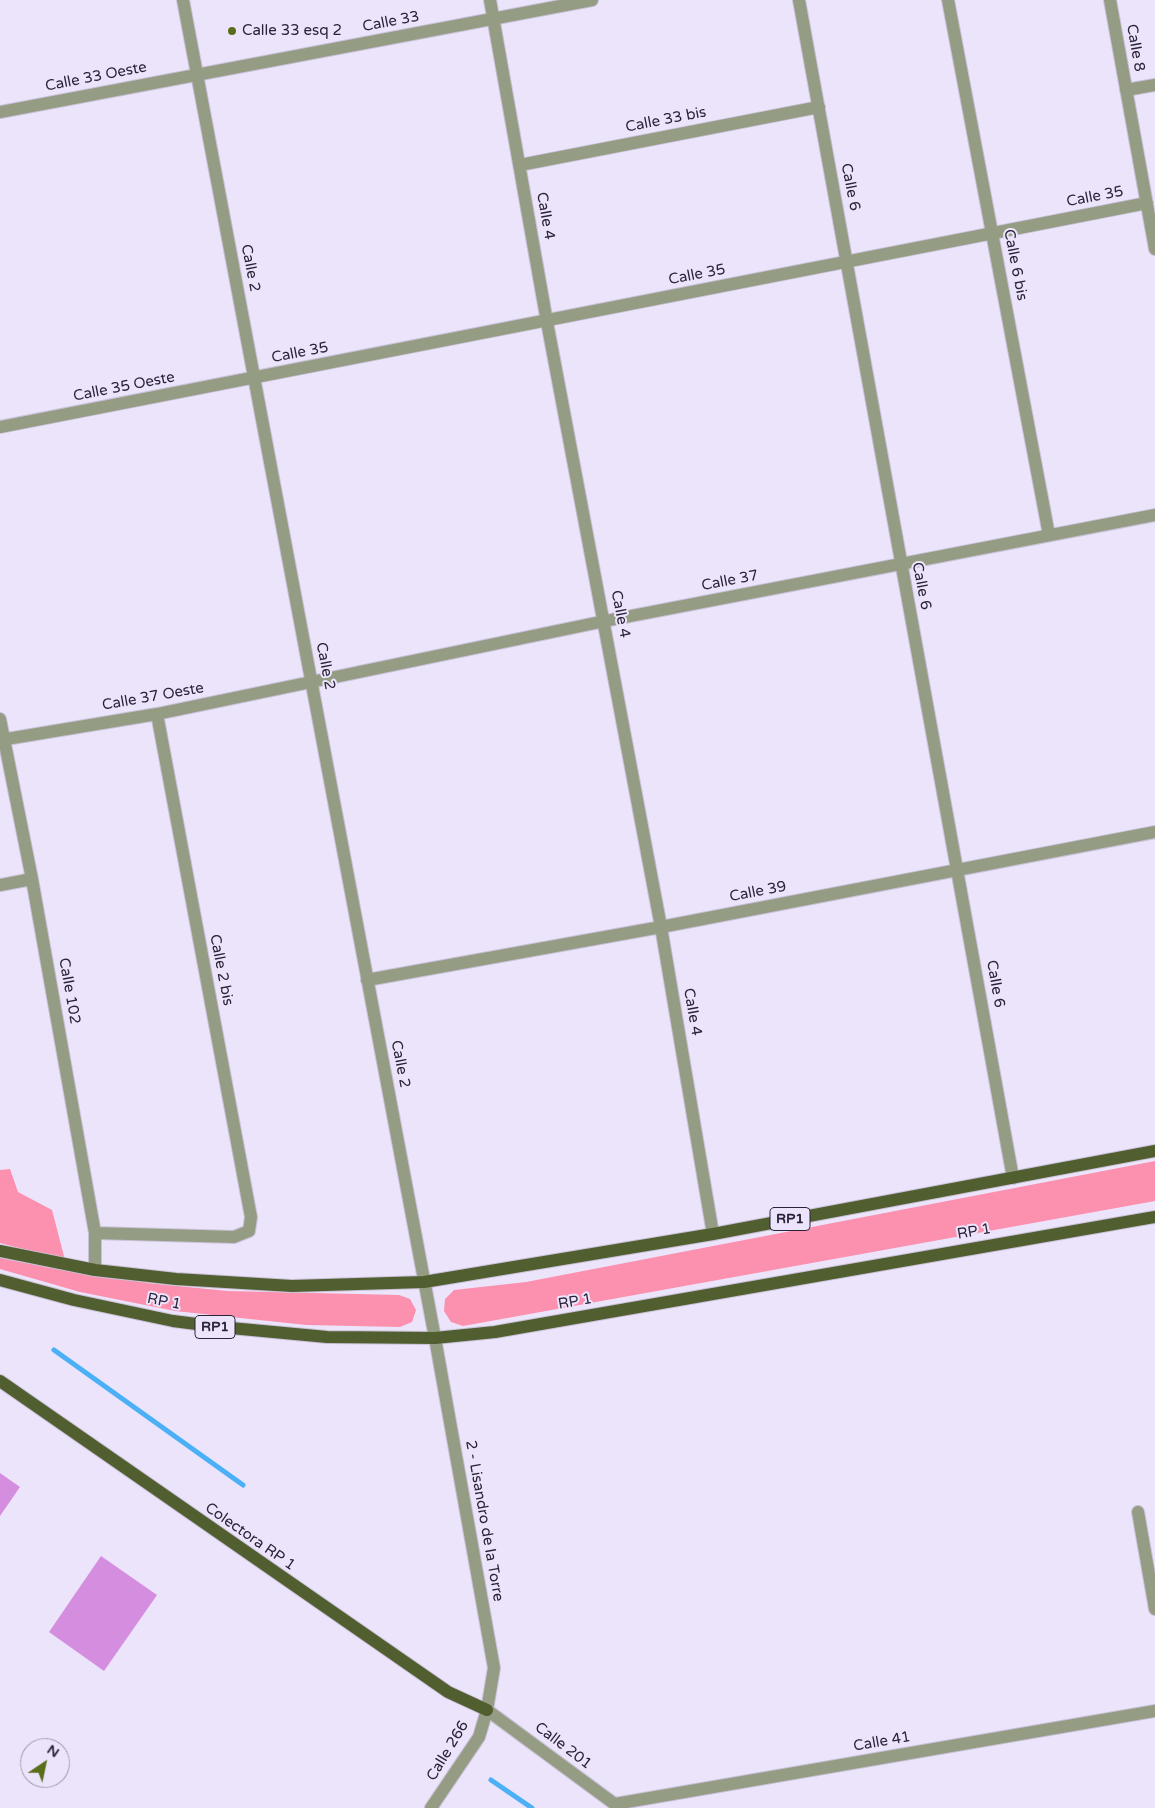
<!DOCTYPE html>
<html>
<head>
<meta charset="utf-8">
<style>
  body { margin:0 }
  #map { position:relative; width:1155px; height:1808px; overflow:hidden; background:#ece4fb; font-family:"Varela Round",sans-serif }
  canvas { display:block }
  .north { position:absolute; left:20px; top:1738px; width:50px; height:50px; box-sizing:border-box; background:#ece4fb; border:1px solid #9f97ad; border-radius:50%; rotate:34deg; font-size:14px; font-weight:700; line-height:20px; text-align:center; color:#2b2338 }
  .north::after { content:''; display:block; margin:auto; width:18px; height:22px; background:#5a6d1b; clip-path:polygon(50% 0,100% 100%,50% 72%,0 100%) }
</style>
</head>
<body>
<div id="map">
<canvas width="1155" height="1808"></canvas>
<div class="north">N</div>
</div>
<script>
const c = document.querySelector('canvas').getContext('2d');
c.lineJoin = 'round';
function paint(path, color) { c.fillStyle = color; c.fill(path, 'evenodd'); }
const poly = rows => new Path2D(rows.map(r => 'M' + r).join(''));
function trace(path, color, width, dash) { c.strokeStyle = color; c.lineWidth = width; c.lineCap = dash ? 'butt' : 'round'; c.setLineDash(dash || []); c.stroke(path); }
function label(font, color, halo, rows, align = 'center') {
  c.font = font + ' "Varela Round",sans-serif'; c.lineWidth = 4; c.setLineDash([]); c.textBaseline = 'middle'; c.strokeStyle = halo; c.fillStyle = color; for (const [text, x, y, turn = 0] of rows) {
    c.save(); c.translate(x, y); c.rotate((+turn || 0) * Math.PI / 180); c.textAlign = isNaN(turn) ? turn : align; if (halo) c.strokeText(text, 0, 0); c.fillText(text, 0, 0); c.restore();
  }
}
paint(poly([
  [1155,1161,1155,1201,463,1326,451,1322,444,1311,445,1299,454,1290,526,1282],
  [10,1169,18,1192,52,1210,65,1260,0,1243,0,1170],
  [0,1254,147,1283,228,1291,399,1295,410,1299,416,1310,412,1322,400,1327,306,1325,175,1311,80,1292,0,1269]
]), '#fc90af');
trace(poly([
  [54,1350,243,1485],
  [491,1780,532,1808]
]), '#4bb0f5', 5);
paint(poly([
  [0,1473,20,1487,0,1516],
  [101,1556,157,1595,104,1671,49,1632]
]), '#d58edf');
const minor = poly([
  [183,0,435,1338,494,1668,487,1710,479,1737,431,1808],
  [490,0,547,322,661,927,713,1234],
  [799,0,1013,1178],
  [948,0,1049,535],
  [1110,0,1155,249],
  [1126,90,1155,85],
  [0,112,592,0],
  [520,165,819,107],
  [0,427,1147,203],
  [0,719,32,879,95,1233,95,1270],
  [0,740,157,714,605,621,1155,515],
  [0,885,32,879],
  [367,980,661,927,1155,832],
  [95,1233,234,1237,249,1231,251,1217,157,714],
  [1138,1512,1155,1609],
  [487,1710,620,1808],
  [615,1804,1155,1711]
]);
const major = poly([
  [0,1251,95,1270,176,1279,292,1286,424,1282,713,1234,1155,1151],
  [0,1280,74,1300,173,1321,220,1327,327,1337,435,1338,495,1332,1155,1217],
  [0,1381,448,1692,487,1710]
]);
trace(minor, '#c9c1d8', 14);
trace(major, '#c9c1d8', 14);
trace(minor, '#949d84', 12);
trace(major, '#515e30', 12);
for (const [x, y, r, color] of [
  [232,31,5,"#5a6d1b"]
]) { const dot = new Path2D(); dot.arc(x, y, r, 0, 2 * Math.PI); c.fillStyle = color; c.fill(dot); trace(dot, '#ece4fb', 2); }
for (const [x, y, w] of [
  [790,1219,40],
  [215,1327,40]
]) { const box = new Path2D(); box.roundRect(x - w / 2, y - 11.5, w, 23, 4); c.fillStyle = '#ece4fb'; c.fill(box); trace(box, '#2b2338', 1); }
label('bold 14px', '#2b2338', null, [
  ["RP1",790,1219],
  ["RP1",215,1327]
]);
label('15px', '#2b2338', '#ece4fb', [
  ["Calle 33",391,22,-11],
  ["Calle 8",1135,48,80],
  ["Calle 33 Oeste",96,77,-11],
  ["Calle 33 bis",666,120,-11],
  ["Calle 6",850,187,79],
  ["Calle 35",1095,197,-11],
  ["Calle 4",545,216,80],
  ["Calle 6 bis",1015,265,79],
  ["Calle 2",250,268,79],
  ["Calle 35",697,275,-11],
  ["Calle 35",300,353,-11],
  ["Calle 35 Oeste",124,387,-11],
  ["Calle 37",730,581,-11],
  ["Calle 6",921,586,79],
  ["Calle 4",620,614,79],
  ["Calle 2",325,666,79],
  ["Calle 37 Oeste",153,697,-10],
  ["Calle 39",758,892,-11],
  ["Calle 2 bis",221,970,79],
  ["Calle 6",995,984,80],
  ["Calle 102",69,991,80],
  ["Calle 4",692,1012,80],
  ["Calle 2",400,1064,79],
  ["RP 1",974,1232,-10],
  ["RP 1",164,1302,11],
  ["RP 1",575,1302,-10],
  ["2 - Lisandro de la Torre",484,1521,80],
  ["Colectora RP 1",250,1537,35],
  ["Calle 41",882,1742,-10],
  ["Calle 201",563,1746,37],
  ["Calle 266",448,1751,-59]
]);
label('15px', '#2b2338', '#ece4fb', [
  ["Calle 33 esq 2",242,31]
], 'left');
</script>
</body>
</html>
